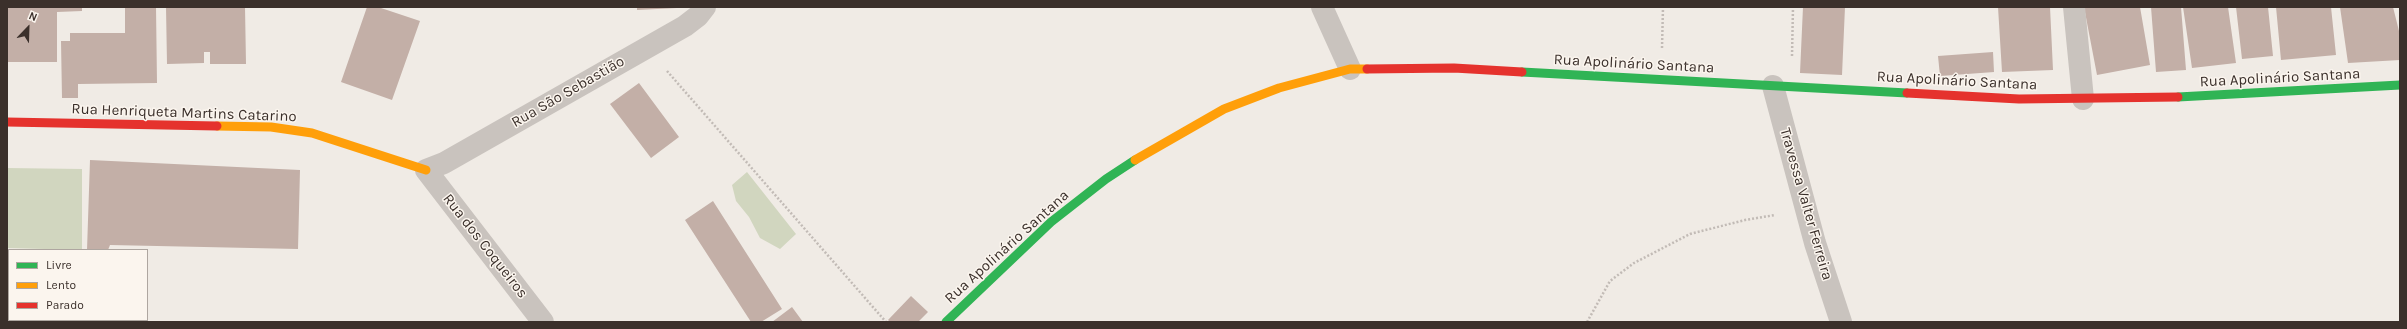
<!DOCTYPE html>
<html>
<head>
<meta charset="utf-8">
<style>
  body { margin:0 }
  #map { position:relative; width:2407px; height:329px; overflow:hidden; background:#f0ebe5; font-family:Karla,sans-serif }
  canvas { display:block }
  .frame { position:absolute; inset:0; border:8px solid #3b302b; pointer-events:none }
  .legend { position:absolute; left:8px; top:249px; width:140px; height:72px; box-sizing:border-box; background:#fbf5ee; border:1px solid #aea6a0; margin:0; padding:5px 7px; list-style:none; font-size:12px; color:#3b302b }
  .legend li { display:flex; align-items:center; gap:8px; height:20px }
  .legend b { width:20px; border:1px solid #aea6a0 }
  .north { position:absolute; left:8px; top:8px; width:40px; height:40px; -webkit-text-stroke:3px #fbf5ee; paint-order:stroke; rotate:23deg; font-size:11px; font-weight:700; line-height:16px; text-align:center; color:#3b302b }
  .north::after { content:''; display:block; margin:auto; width:14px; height:18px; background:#3b302b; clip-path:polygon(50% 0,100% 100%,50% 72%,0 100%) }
</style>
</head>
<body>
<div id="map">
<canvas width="2407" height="329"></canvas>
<div class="frame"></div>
<ul class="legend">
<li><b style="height:5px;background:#30b455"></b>Livre</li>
<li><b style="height:5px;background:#ff9f0a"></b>Lento</li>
<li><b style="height:5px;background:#e5322d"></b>Parado</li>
</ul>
<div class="north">N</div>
</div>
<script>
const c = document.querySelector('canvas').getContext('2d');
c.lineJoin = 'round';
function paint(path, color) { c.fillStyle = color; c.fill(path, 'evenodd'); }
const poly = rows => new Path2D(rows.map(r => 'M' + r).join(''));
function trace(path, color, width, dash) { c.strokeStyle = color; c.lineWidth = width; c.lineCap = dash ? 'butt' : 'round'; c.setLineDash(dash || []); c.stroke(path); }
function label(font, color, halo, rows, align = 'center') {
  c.font = font + ' Karla,sans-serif'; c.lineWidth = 3; c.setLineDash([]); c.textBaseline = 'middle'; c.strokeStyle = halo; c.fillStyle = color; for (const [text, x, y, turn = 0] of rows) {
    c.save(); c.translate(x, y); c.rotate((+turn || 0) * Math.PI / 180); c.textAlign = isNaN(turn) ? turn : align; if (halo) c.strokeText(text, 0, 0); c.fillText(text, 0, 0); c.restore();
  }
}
paint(poly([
  [7,168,82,169,82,250,7,248],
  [747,172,796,234,780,249,760,238,749,217,736,201,732,185]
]), '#d1d6bf');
paint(poly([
  [7,7,82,7,82,11,57,12,57,62,7,62],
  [125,7,156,7,157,83,78,84,78,98,62,98,61,41,70,41,70,33,125,33],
  [166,7,245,7,246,64,210,64,210,52,204,52,204,63,167,64],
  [367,7,378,7,420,21,392,100,341,82],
  [637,7,677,7,677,8,637,10],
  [1803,7,1845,7,1842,75,1800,73],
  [1998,7,2050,7,2053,70,2002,72],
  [2084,7,2140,7,2150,65,2097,75],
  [2151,7,2181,7,2186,70,2156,72],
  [2183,7,2228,7,2236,63,2192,68],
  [2236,7,2268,7,2273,56,2242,59],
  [2276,7,2331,7,2336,55,2281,60],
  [2340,7,2393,7,2400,35,2400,60,2348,63],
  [1993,52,1994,72,1940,76,1938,56],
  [639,83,679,137,651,158,610,104],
  [90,160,300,170,298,249,110,245,108,250,87,250],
  [713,201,782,309,761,322,751,322,685,220],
  [7,259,9,259,9,320,7,320],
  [911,296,928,312,918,322,890,322,888,320],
  [792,307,803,322,772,322]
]), '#c3afa7');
trace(poly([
  [1662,48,1663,7],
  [1792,56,1793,7],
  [667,71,886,322],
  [1587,322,1610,281,1634,263,1690,234,1745,220,1775,215]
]), '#c2bbb6', 2.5, [2, 2]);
trace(poly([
  [1322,7,1350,69],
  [2074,7,2083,99],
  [1773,86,1815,243,1841,322],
  [543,322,426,170,444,163,685,26,698,16,705,7]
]), '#c9c3be', 22);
trace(poly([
  [1522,72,1907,93],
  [2178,97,2400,85],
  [946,322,1051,222,1106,179,1135,160]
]), '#30b455', 9);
trace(poly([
  [217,126,271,127,312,133,426,170],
  [1135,160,1224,109,1279,88,1350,69,1367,69]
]), '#ff9f0a', 9);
trace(poly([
  [1367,69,1454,68,1522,72],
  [1907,93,2019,99,2178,97],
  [7,122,217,126]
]), '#e5322d', 9);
label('15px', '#3b302b', '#fbf5ee', [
  ["Rua Apolinário Santana",1634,64,3],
  ["Rua Apolinário Santana",2280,78,-3],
  ["Rua Apolinário Santana",1957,81,3],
  ["Rua São Sebastião",568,92,-30],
  ["Rua Henriqueta Martins Catarino",184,113,2],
  ["Travessa Valter Ferreira",1806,204,74],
  ["Rua dos Coqueiros",485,246,52],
  ["Rua Apolinário Santana",1007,247,-42]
]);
</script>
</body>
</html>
